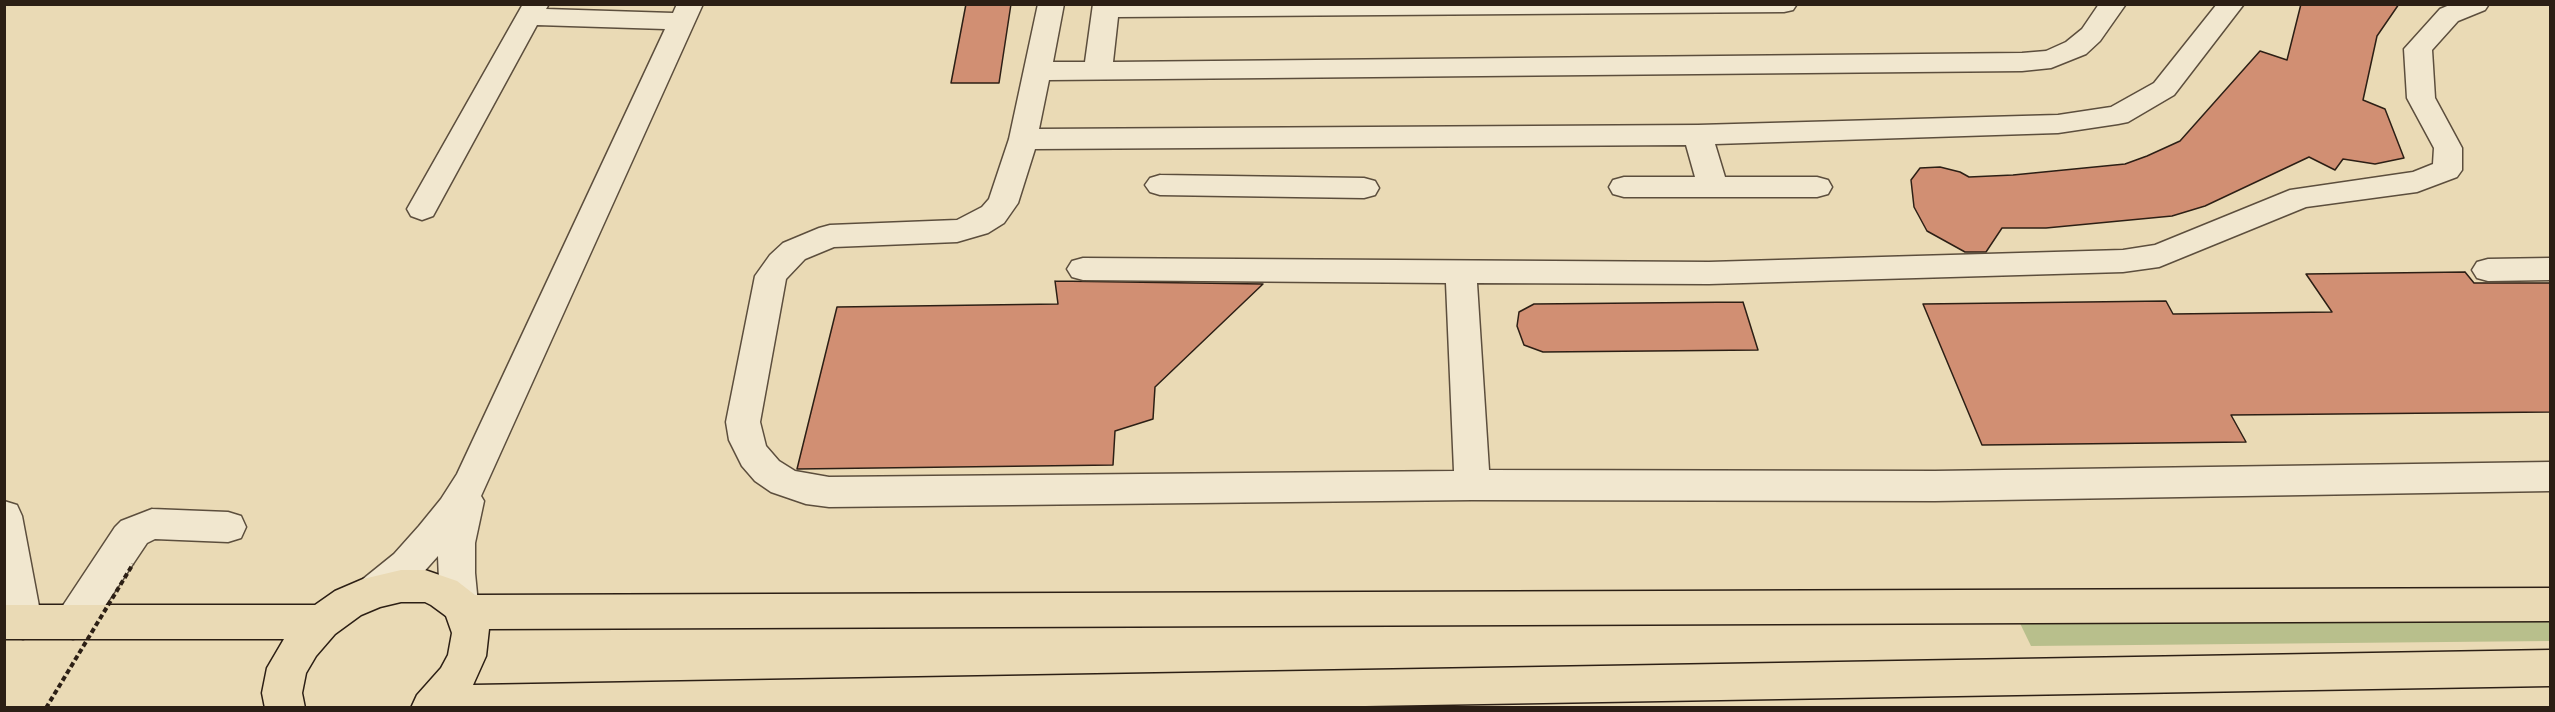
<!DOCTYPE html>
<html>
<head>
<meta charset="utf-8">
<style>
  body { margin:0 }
  #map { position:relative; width:2555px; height:712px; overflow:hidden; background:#eadab5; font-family:"Gentium Book Plus",serif }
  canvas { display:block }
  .frame { position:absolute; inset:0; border:6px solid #2c1f15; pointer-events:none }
</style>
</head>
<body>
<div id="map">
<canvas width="2555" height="712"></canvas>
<div class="frame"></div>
</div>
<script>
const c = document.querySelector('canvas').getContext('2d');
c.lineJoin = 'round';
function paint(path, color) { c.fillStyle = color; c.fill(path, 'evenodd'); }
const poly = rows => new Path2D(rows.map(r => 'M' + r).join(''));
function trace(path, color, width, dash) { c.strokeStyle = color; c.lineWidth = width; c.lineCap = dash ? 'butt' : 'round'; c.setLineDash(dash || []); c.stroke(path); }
paint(poly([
  [2550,611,2550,641,2031,646,2016,615]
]), '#b8bf8c');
const building = poly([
  [966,4,1011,4,999,83,951,83,966,4],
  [2301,4,2399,4,2377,36,2363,100,2385,109,2404,158,2375,164,2343,159,2335,170,2309,157,2205,206,2172,216,2046,228,2002,228,1986,252,1965,252,1927,231,1914,207,1911,180,1920,168,1940,167,1960,172,1969,177,2013,175,2125,164,2147,156,2180,141,2260,51,2287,60,2301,4],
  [2465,272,2474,283,2550,283,2550,412,2231,415,2246,442,1982,445,1923,304,2166,301,2173,314,2332,312,2306,274,2465,272],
  [1055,281,1263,284,1155,387,1153,419,1115,431,1113,465,797,469,837,307,1058,304,1055,281],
  [1743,302,1758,350,1543,352,1524,345,1517,326,1519,312,1534,304,1743,302]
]);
paint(building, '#d18f73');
trace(building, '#2c1f15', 1.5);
const minor = poly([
  [523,4,549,4,546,9,673,13,677,4,703,4,481,496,484,501,475,543,475,573,478,604,472,616,459,621,446,616,440,604,438,556,420,576,389,603,376,607,363,603,357,591,363,579,394,554,419,526,441,499,457,474,665,29,537,25,433,216,422,220,411,216,407,209,523,4],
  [1038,4,1064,4,1053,62,1085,62,1093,4,1797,4,1793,10,1784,12,1118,17,1113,62,2022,53,2046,51,2066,42,2082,29,2099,4,2126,4,2100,41,2086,54,2051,68,2022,71,1049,80,1039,129,1698,125,2058,115,2111,107,2154,83,2217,4,2244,4,2174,95,2128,122,2118,124,2058,133,1715,144,1725,177,1817,177,1828,180,1832,187,1828,194,1817,197,1624,197,1613,194,1609,187,1613,180,1624,177,1695,177,1686,145,1035,149,1018,203,1004,223,988,233,957,242,834,247,805,259,786,279,760,422,766,446,779,461,795,471,829,477,1454,471,1446,283,1083,280,1072,277,1067,269,1072,261,1083,258,1709,262,2123,250,2155,245,2290,190,2413,172,2433,164,2434,148,2407,98,2404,49,2440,9,2452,4,2489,4,2485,10,2458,21,2432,50,2435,98,2462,148,2462,170,2457,177,2417,192,2306,207,2159,267,2123,272,1709,284,1477,283,1489,470,1935,471,2550,462,2550,491,1935,501,1472,500,829,507,806,504,771,492,755,481,742,466,729,440,726,422,755,276,770,255,783,243,819,228,830,225,957,220,982,207,989,199,1009,139,1038,4],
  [1160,175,1364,178,1375,181,1379,188,1375,195,1364,198,1160,195,1150,192,1145,185,1150,178,1160,175],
  [2550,258,2550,280,2488,281,2477,278,2472,270,2477,262,2488,259,2550,258],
  [4,501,17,505,22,516,42,622,36,634,23,639,10,634,4,623,4,501],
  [152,509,228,512,241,516,246,527,241,538,228,542,155,539,147,543,86,634,73,639,60,634,54,622,60,610,115,527,121,521,152,509]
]);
const highway = poly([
  [401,570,425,570,457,581,475,595,2550,588,2550,621,489,629,486,656,473,685,2550,650,2550,686,1247,708,411,708,417,695,441,668,448,655,452,633,446,616,431,605,425,602,401,602,380,607,361,615,335,634,316,656,306,673,302,693,305,708,265,708,262,693,267,668,284,639,4,639,4,605,315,605,335,591,363,579,401,570]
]);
trace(minor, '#5c4e3d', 3);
trace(highway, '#2c1f15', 3);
paint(minor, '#f1e7cf');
paint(highway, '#eadab5');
trace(poly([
  [46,708,133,564]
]), '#2c1f15', 4, [5, 3]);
</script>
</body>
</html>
